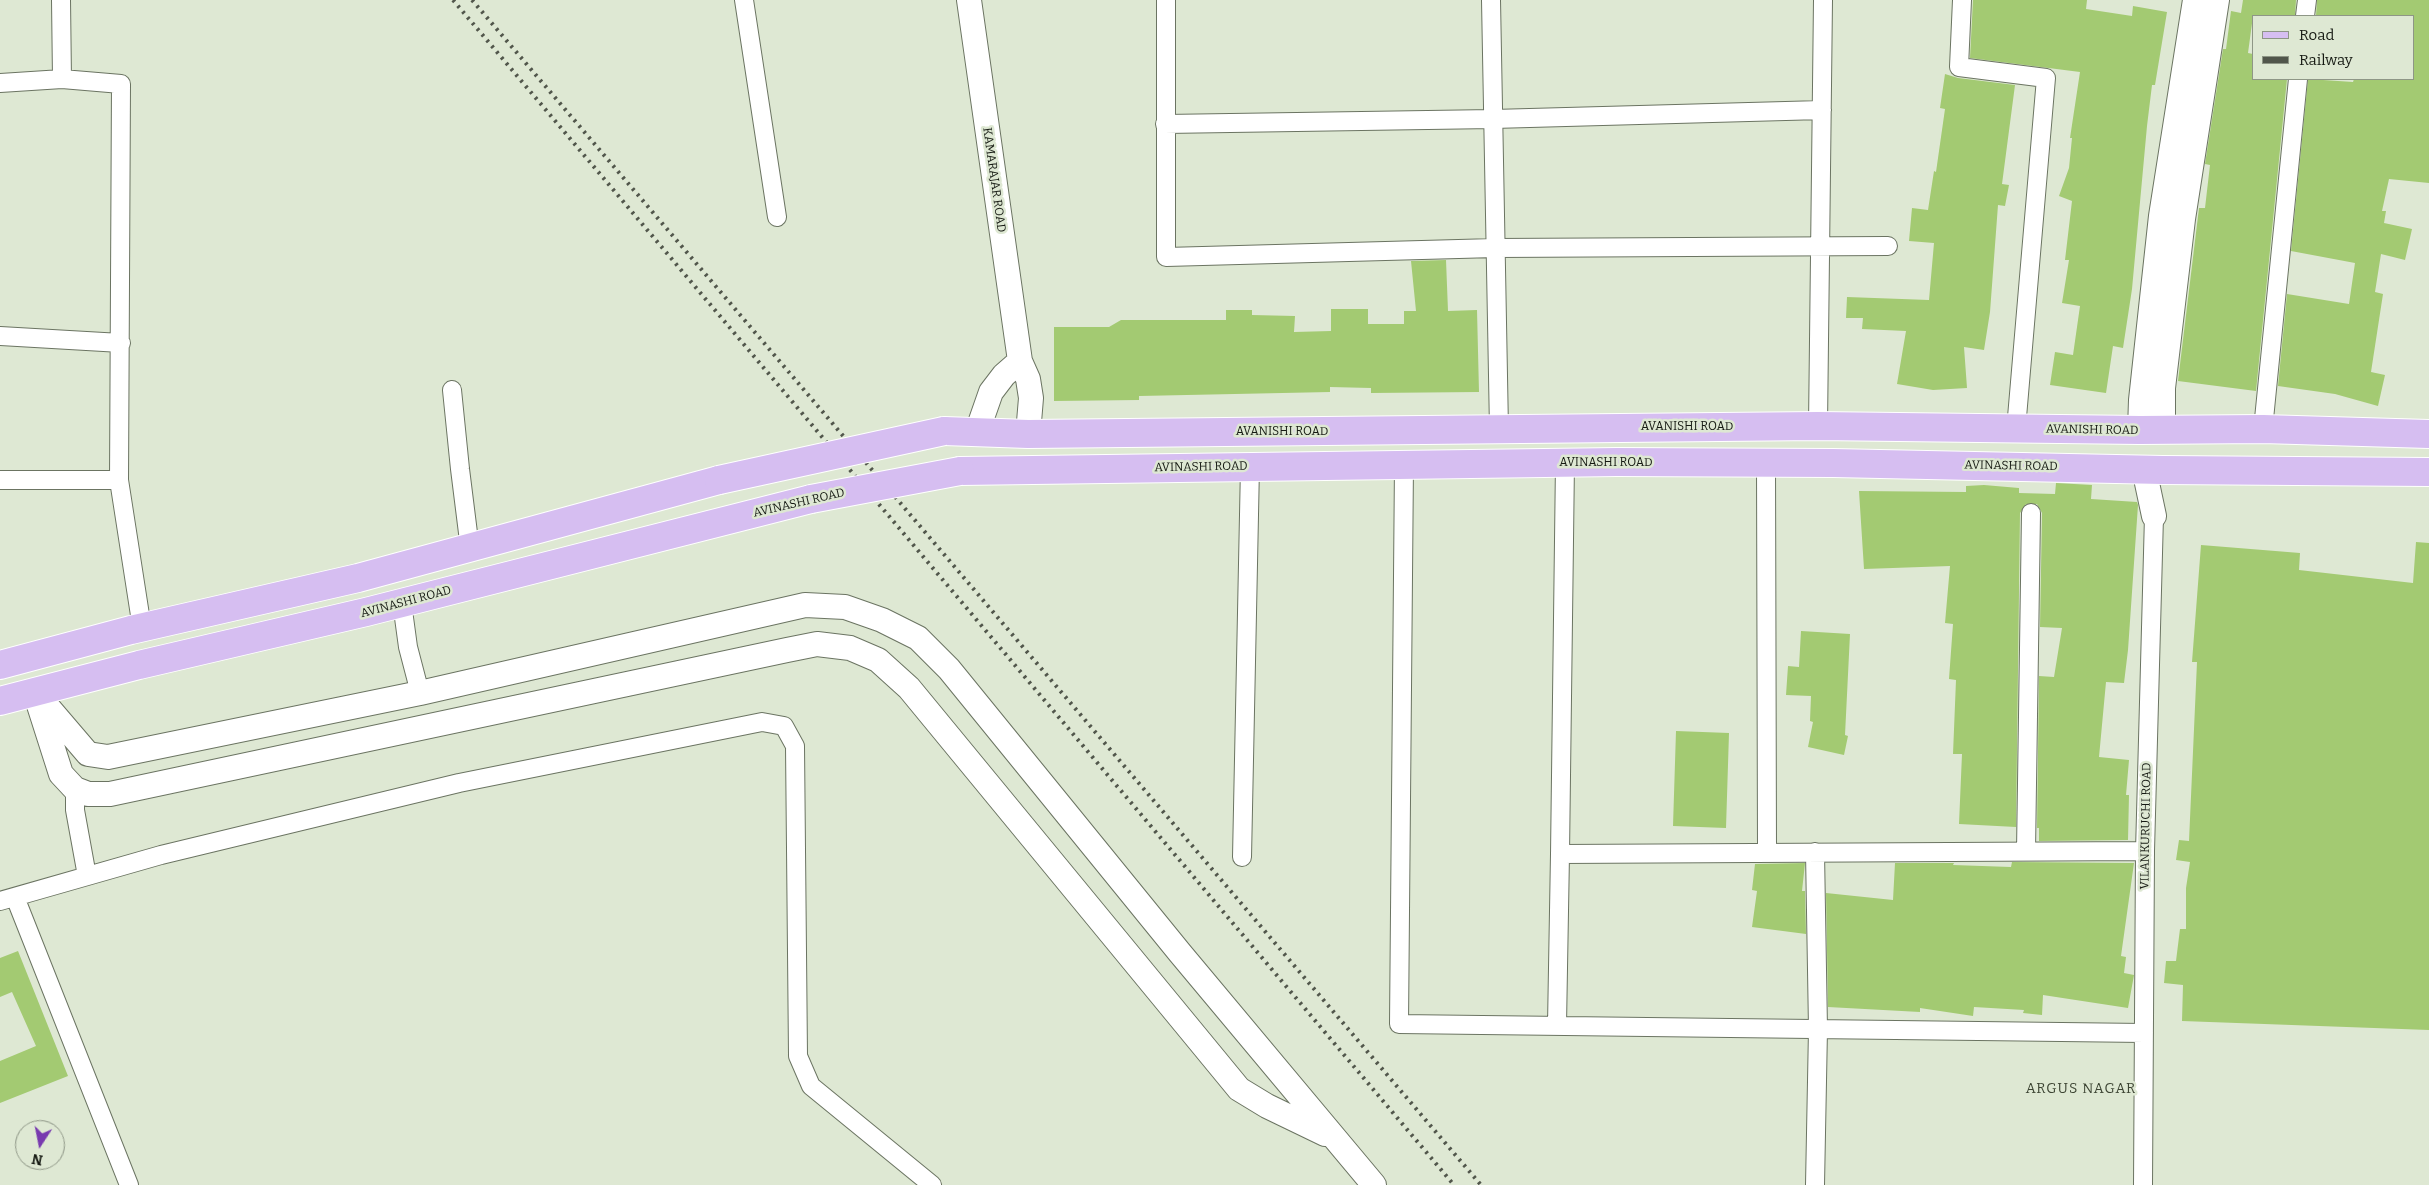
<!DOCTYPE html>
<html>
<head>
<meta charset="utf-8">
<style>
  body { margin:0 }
  #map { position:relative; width:2429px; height:1185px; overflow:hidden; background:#dee8d3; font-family:Bitter,serif }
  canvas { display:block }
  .legend { position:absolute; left:2252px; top:15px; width:162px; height:65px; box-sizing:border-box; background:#dee8d3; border:1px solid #8e9686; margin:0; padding:6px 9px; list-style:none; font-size:15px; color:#161a13 }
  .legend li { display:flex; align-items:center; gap:10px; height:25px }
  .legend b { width:25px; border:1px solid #8e9686 }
  .north { position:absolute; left:15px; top:1120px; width:50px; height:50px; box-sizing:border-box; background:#dee8d3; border:1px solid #8e9686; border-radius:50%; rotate:191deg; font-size:14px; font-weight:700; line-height:20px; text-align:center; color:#161a13 }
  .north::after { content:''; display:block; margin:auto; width:18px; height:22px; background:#783aaf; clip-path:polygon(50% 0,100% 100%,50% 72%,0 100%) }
</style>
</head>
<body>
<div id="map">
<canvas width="2429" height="1185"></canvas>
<ul class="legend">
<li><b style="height:6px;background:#d6bef1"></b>Road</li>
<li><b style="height:6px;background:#51564b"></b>Railway</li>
</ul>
<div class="north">N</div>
</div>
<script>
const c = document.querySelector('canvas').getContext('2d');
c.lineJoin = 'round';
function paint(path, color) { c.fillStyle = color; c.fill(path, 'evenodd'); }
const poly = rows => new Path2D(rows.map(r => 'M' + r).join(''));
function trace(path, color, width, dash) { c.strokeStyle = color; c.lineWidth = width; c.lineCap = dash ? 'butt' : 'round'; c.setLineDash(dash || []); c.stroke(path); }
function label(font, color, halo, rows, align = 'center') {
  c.font = font + ' Bitter,serif'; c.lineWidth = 5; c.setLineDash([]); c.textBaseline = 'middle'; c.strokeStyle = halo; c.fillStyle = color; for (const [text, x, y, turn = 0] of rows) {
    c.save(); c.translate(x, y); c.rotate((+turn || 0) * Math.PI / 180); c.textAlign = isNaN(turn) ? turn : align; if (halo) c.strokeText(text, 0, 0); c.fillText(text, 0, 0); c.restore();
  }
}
paint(poly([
  [1973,0,2087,0,2086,9,2132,16,2133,6,2167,12,2155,85,2152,85,2147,126,2132,289,2123,348,2113,346,2106,393,2050,385,2055,352,2073,355,2080,306,2062,303,2069,260,2065,260,2072,201,2059,196,2069,168,2072,138,2070,138,2080,72,1970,58],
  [2243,0,2296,0,2295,16,2253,16,2248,53,2253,54,2253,79,2287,79,2256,391,2178,381,2199,208,2205,208,2210,165,2205,164,2223,49,2226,49,2231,11,2241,13],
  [2317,0,2429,0,2429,183,2389,179,2382,211,2386,211,2384,223,2412,229,2405,260,2381,254,2375,292,2383,294,2371,372,2385,375,2378,406,2335,394,2278,386,2287,294,2349,304,2355,263,2291,251,2308,79,2353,82,2354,79,2413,79,2413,16,2316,16],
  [1945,74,1958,78,2015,85,2002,184,2009,185,2005,206,1998,205,1990,312,1984,350,1964,347,1967,388,1933,390,1897,384,1906,331,1862,329,1863,318,1846,318,1847,297,1929,300,1934,243,1909,241,1912,208,1928,210,1934,171,1936,172,1945,109,1940,108],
  [1446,260,1448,311,1477,310,1479,392,1371,393,1371,388,1330,387,1330,392,1139,396,1139,400,1054,401,1054,327,1109,327,1121,320,1226,320,1226,310,1252,310,1252,315,1295,316,1294,332,1331,331,1331,309,1368,309,1368,324,1404,324,1404,311,1416,311,1411,261],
  [2056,483,2092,485,2091,499,2137,502,2138,505,2128,650,2124,683,2106,682,2099,757,2129,760,2126,795,2129,795,2128,840,2039,841,2039,828,2037,828,2039,676,2054,677,2062,628,2040,627,2042,513,2037,504,2026,504,2020,513,2016,827,1959,824,1962,754,1953,754,1956,680,1949,679,1953,624,1945,623,1950,566,1864,569,1859,491,1966,492,1966,486,1984,485,2019,488,2019,493,2055,494],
  [2416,542,2429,543,2429,1030,2182,1021,2183,985,2164,983,2166,961,2176,961,2180,929,2186,929,2186,888,2190,862,2176,860,2179,840,2189,841,2197,662,2192,662,2201,545,2300,553,2299,570,2413,583],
  [1801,631,1850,634,1845,735,1848,736,1844,755,1808,747,1813,722,1810,721,1811,696,1786,695,1788,666,1799,667],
  [1676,731,1729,733,1726,828,1673,826],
  [2012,862,2134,863,2121,956,2126,957,2124,973,2134,975,2128,1008,2043,995,2042,1015,2023,1013,2024,1010,1974,1007,1973,1016,1920,1008,1920,1012,1828,1007,1826,893,1893,900,1895,863,1954,863,1953,865,2011,867],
  [1805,863,1802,891,1805,891,1806,934,1752,927,1757,891,1752,890,1755,864],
  [18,951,68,1076,0,1103,0,1061,36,1046,12,992,0,997,0,958]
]), '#a3ca72');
const street = poly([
  [744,0,777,217],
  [1166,0,1166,257,1495,248,1888,246],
  [1491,0,1499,429],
  [1962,0,1959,67,2046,78,2016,429],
  [2305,16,2307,0],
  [62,79,121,84,119,480,142,628],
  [0,83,62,79,61,0],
  [1165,124,1493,119,1822,110],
  [0,336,121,343],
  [452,390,460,469,470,549],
  [1818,426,1823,0],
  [2263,429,2298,79],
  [1565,462,1560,854,2145,851],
  [1766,463,1767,853],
  [1404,464,1399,1024,2144,1033],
  [0,480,119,480],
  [402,603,408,647,420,693],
  [75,789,75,810,87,876],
  [2026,851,2031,513],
  [1242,857,1250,466],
  [15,897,129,1185],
  [0,901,161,855,459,783,762,722,784,726,795,746,798,1056,811,1086,932,1185],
  [1557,1025,1560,854],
  [1815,1185,1818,1029,1815,852],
  [2143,1185,2145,851,2154,516]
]);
const secondary = poly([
  [969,0,1020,361,1028,379,1031,398,1028,434],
  [2163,429,2163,388,2183,219,2217,0],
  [2140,430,2141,400,2161,216,2195,0],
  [977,432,991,392,1004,375,1020,361],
  [2144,469,2154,516],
  [35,692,88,754,108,757,420,693,805,605,845,607,882,620,918,638,949,669,1180,953,1374,1185],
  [38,702,61,774,75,789,88,794,110,794,787,650,817,644,850,648,878,660,909,688,1239,1089,1267,1106,1325,1134]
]);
const primary = poly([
  [944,431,1028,434,1818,426,2140,430,2263,429,2429,434],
  [960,471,1617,462,1833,463,2163,470,2429,472],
  [0,665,131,630,358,578,719,480],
  [0,701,139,665,366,612,811,499]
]);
trace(street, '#6b7462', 20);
trace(secondary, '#6b7462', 26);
trace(primary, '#fff', 30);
trace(street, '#fff', 18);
trace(secondary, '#fff', 24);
trace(primary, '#d6bef1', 28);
trace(poly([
  [453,0,1454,1185],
  [472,0,1481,1185]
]), '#51564b', 4, [2.5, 5]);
const primaryBridge = poly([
  [719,480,944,431],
  [811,499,960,471]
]);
trace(primaryBridge, '#fff', 30, []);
trace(primaryBridge, '#d6bef1', 28);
label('12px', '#161a13', '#dee8d3', [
  ["KAMARAJAR ROAD",994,180,82],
  ["AVANISHI ROAD",1687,427],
  ["AVANISHI ROAD",2092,430,1],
  ["AVANISHI ROAD",1282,432],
  ["AVINASHI ROAD",1606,463],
  ["AVINASHI ROAD",2011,466,1],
  ["AVINASHI ROAD",1201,467,-1],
  ["AVINASHI ROAD",799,503,-13],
  ["AVINASHI ROAD",406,602,-15],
  ["VILANKURUCHI ROAD",2146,826,-89]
]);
c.letterSpacing = '1px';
label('14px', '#3d4534', '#dee8d3', [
  ["ARGUS NAGAR",2081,1089]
]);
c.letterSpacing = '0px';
</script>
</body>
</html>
